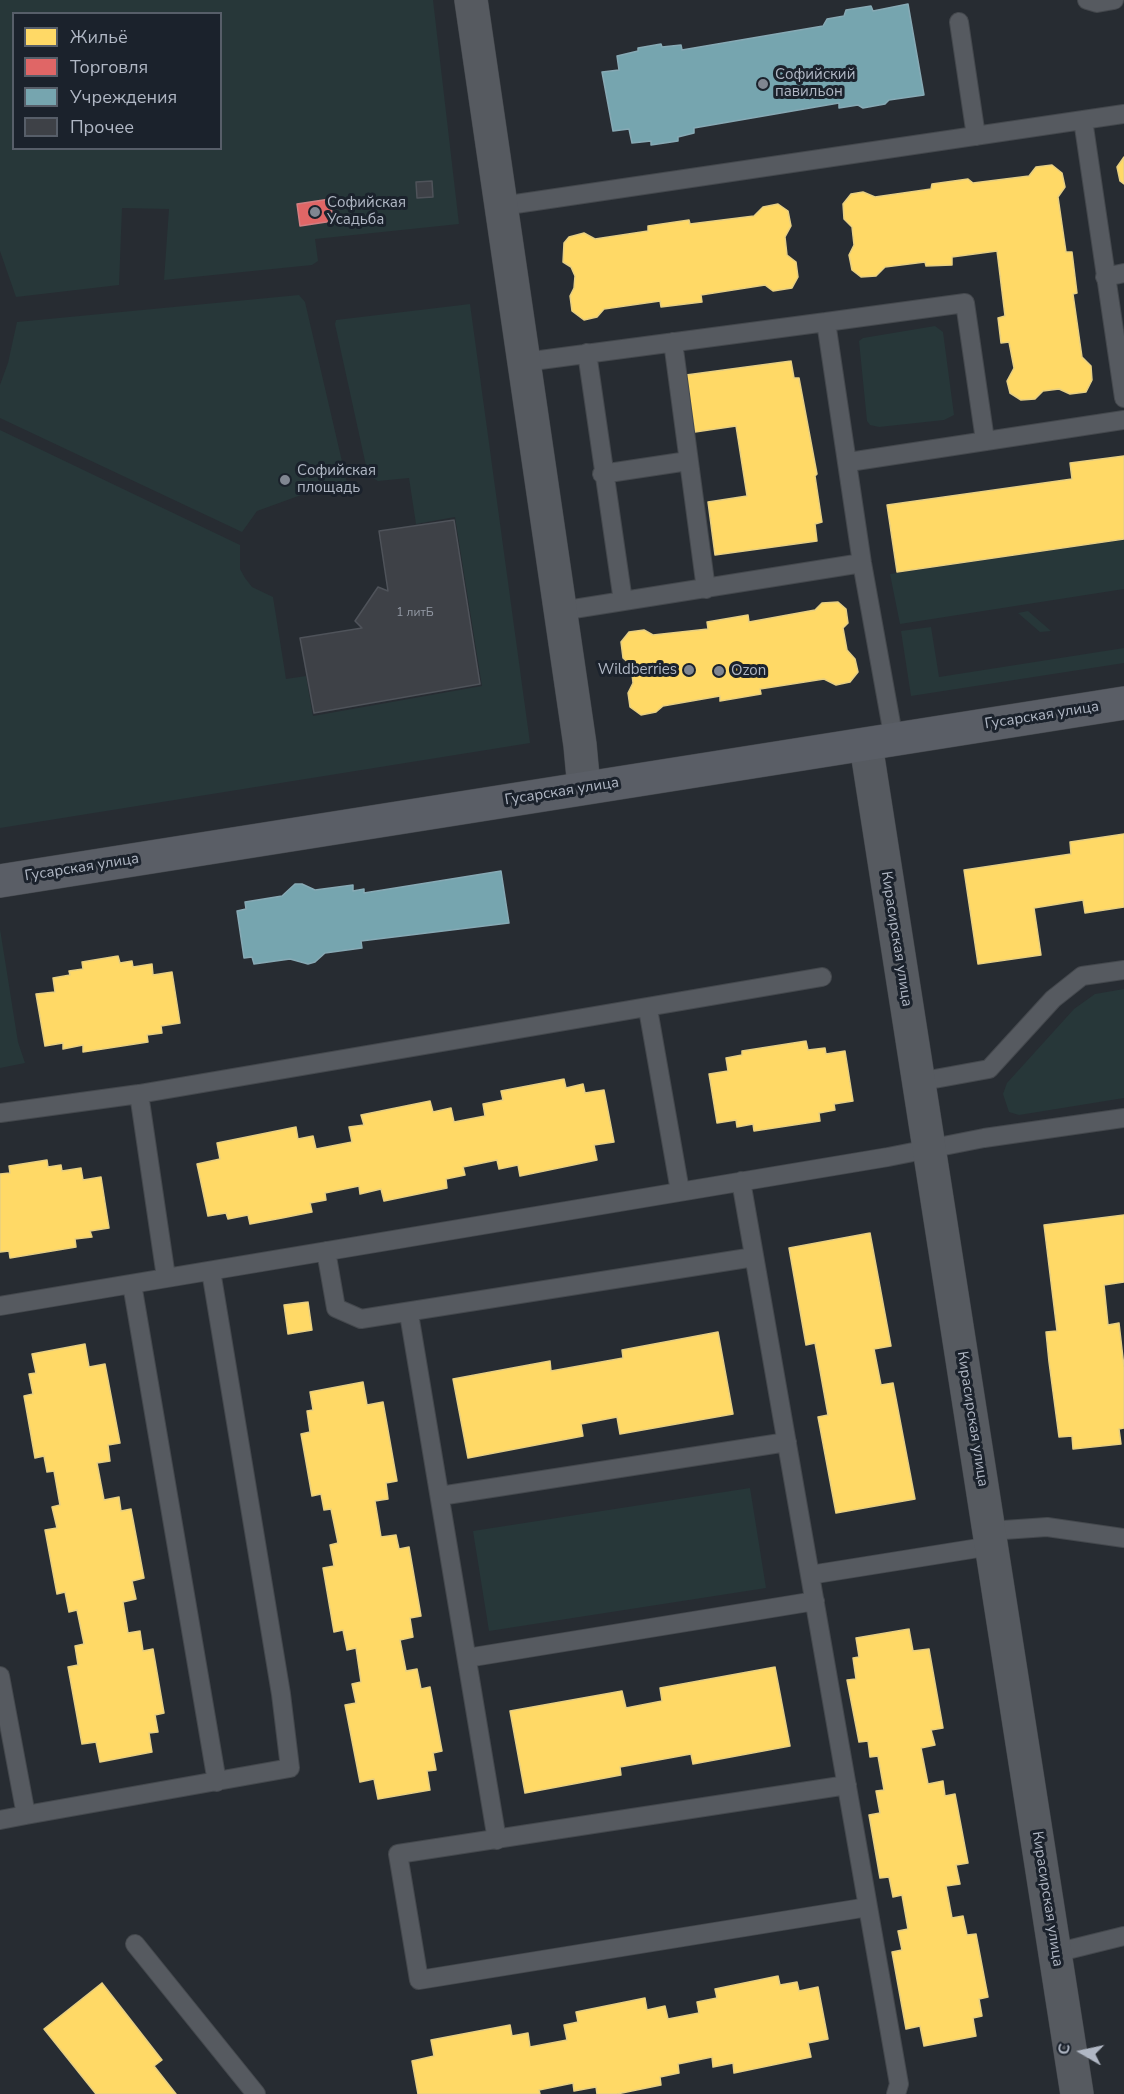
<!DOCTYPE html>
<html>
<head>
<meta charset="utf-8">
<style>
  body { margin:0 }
  #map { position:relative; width:1124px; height:2094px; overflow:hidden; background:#272c32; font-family:"Nunito Sans",sans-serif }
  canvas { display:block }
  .legend { position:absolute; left:12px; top:12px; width:210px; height:138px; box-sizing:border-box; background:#1b222c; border:2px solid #575e69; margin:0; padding:8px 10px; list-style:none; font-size:18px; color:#b0b7c4 }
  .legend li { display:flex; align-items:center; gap:12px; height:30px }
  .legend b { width:30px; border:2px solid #575e69 }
  .north { position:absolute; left:1052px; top:2022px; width:60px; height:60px; -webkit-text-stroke:4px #1b222c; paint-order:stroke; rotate:279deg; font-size:16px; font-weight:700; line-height:24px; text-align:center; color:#b0b7c4 }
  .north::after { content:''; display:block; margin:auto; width:21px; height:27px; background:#b0b7c4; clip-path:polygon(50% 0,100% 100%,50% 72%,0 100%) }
</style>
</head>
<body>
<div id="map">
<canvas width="1124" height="2094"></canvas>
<ul class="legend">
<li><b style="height:16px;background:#ffd966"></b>Жильё</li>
<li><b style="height:16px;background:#e06666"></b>Торговля</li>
<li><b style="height:16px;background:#76a5af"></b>Учреждения</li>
<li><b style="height:16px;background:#3e4147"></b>Прочее</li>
</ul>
<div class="north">С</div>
</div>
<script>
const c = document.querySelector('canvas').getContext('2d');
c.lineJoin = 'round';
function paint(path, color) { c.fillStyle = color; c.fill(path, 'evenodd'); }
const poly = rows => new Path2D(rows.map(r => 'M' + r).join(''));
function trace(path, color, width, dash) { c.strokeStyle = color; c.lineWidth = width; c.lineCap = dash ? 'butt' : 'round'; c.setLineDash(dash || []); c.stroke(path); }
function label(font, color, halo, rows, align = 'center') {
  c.font = font + ' "Nunito Sans",sans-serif'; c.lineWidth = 6; c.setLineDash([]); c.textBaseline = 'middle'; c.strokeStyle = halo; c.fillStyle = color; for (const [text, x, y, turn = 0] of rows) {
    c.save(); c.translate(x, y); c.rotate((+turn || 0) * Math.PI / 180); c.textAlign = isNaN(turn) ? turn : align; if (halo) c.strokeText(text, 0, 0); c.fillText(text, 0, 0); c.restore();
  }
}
paint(poly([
  [0,0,433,0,459,224,315,239,318,261,312,265,164,280,169,209,122,208,119,285,16,297,0,251],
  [14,14,220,14,220,148,14,148],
  [299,295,305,302,347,483,301,495,257,511,242,532,0,418,0,385,8,363,17,322],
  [470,304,530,743,0,828,0,430,240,545,240,569,245,578,252,587,273,597,286,679,306,676,313,716,482,686,455,517,416,524,409,478,378,481,368,475,335,324,336,320],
  [935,326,943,332,954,415,944,420,879,427,870,425,867,421,859,341,863,338],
  [1124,540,1124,589,900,624,890,574],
  [1028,611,1051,631,1040,632,1018,613],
  [931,627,939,677,1124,648,1124,663,911,696,901,631],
  [0,929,18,1042,25,1063,0,1068],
  [1124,989,1124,1098,1019,1115,1009,1112,1003,1094,1007,1083,1074,1009,1095,994],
  [750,1488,766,1588,489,1631,473,1531]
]), '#273739');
const homes = poly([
  [1124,157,1124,184,1120,181,1117,167,1124,157],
  [1052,165,1062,173,1065,187,1058,197,1066,252,1072,252,1077,293,1073,294,1082,357,1091,366,1092,380,1086,392,1070,394,1059,389,1043,391,1035,399,1021,400,1010,393,1007,381,1014,368,1009,342,1001,343,998,318,1005,316,997,251,952,257,952,265,926,266,925,262,885,267,876,276,861,277,852,270,849,255,854,245,852,227,844,219,843,204,851,194,863,192,875,197,931,189,932,184,968,179,973,183,1029,176,1036,167,1052,165],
  [778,204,788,211,791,226,785,237,787,255,796,262,798,277,792,288,773,291,765,285,701,295,702,302,661,307,660,301,604,309,597,317,584,320,572,311,570,296,574,288,575,276,571,267,563,262,564,243,569,237,584,233,595,239,648,231,648,226,689,220,690,224,754,216,763,207,778,204],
  [791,361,794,378,799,378,817,474,815,476,822,522,815,524,817,541,715,555,708,502,747,496,736,426,695,432,686,375,791,361],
  [1124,456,1124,539,897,572,887,505,1072,479,1070,463,1124,456],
  [838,602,846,609,848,623,843,628,847,650,855,659,858,672,850,682,836,685,824,679,760,689,761,694,720,701,720,696,663,706,656,712,641,715,630,707,628,693,633,683,631,665,623,658,621,642,629,632,644,630,653,635,708,629,707,622,748,615,749,622,815,610,822,603,838,602],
  [1124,834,1124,907,1085,913,1083,900,1034,908,1041,955,978,964,964,870,1071,854,1070,842,1124,834],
  [118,956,120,963,132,961,133,967,152,964,153,975,172,972,180,1023,161,1026,162,1033,147,1035,148,1042,83,1052,83,1045,63,1049,63,1043,45,1046,36,994,55,992,53,978,70,975,69,971,83,969,82,962,118,956],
  [806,1041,808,1050,825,1048,826,1054,845,1051,853,1101,834,1104,835,1110,819,1113,820,1121,754,1131,753,1124,737,1127,736,1120,717,1123,709,1074,728,1071,726,1058,742,1055,742,1051,806,1041],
  [564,1079,566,1088,583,1084,585,1093,604,1090,614,1142,594,1145,597,1160,520,1176,518,1165,499,1169,497,1160,463,1167,465,1175,446,1179,447,1188,384,1201,381,1189,360,1194,359,1186,325,1193,326,1200,310,1203,312,1212,282,1218,250,1224,248,1215,228,1219,226,1213,208,1216,197,1164,220,1159,217,1143,296,1127,298,1139,313,1136,316,1149,352,1142,349,1127,364,1125,361,1115,430,1101,433,1112,451,1108,454,1122,485,1116,483,1104,503,1100,501,1091,564,1079],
  [47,1160,48,1167,61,1165,62,1171,81,1168,83,1180,101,1177,109,1228,90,1231,92,1237,75,1239,76,1247,10,1258,9,1251,0,1252,0,1174,10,1173,9,1166,47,1160],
  [1124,1215,1124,1282,1104,1285,1108,1325,1119,1323,1124,1367,1124,1428,1119,1429,1121,1444,1073,1449,1072,1436,1059,1437,1049,1362,1046,1332,1057,1331,1044,1225,1124,1215],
  [870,1233,891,1346,874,1349,881,1385,893,1383,915,1499,836,1513,818,1417,828,1415,815,1343,806,1345,789,1248,870,1233],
  [308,1302,312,1330,288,1334,284,1305,308,1302],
  [718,1332,733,1414,620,1434,617,1417,581,1424,583,1436,468,1458,453,1379,550,1361,551,1371,623,1358,622,1350,718,1332],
  [85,1344,89,1367,105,1364,120,1443,108,1445,110,1461,97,1463,104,1500,119,1497,121,1511,131,1509,144,1578,132,1581,136,1599,123,1602,128,1633,140,1631,143,1651,153,1649,164,1713,155,1715,158,1732,149,1733,152,1752,100,1762,96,1742,82,1744,68,1667,78,1665,75,1646,84,1644,77,1610,69,1612,65,1592,57,1594,45,1530,57,1528,52,1507,60,1505,54,1471,47,1472,44,1456,35,1458,24,1396,33,1394,29,1374,36,1373,32,1354,85,1344],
  [363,1382,367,1405,383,1402,397,1481,386,1483,388,1499,375,1501,381,1537,396,1535,399,1549,409,1547,421,1616,410,1618,413,1637,400,1640,406,1671,417,1669,421,1689,430,1687,442,1751,433,1753,436,1770,427,1771,430,1790,378,1799,374,1779,360,1782,345,1705,356,1703,352,1684,361,1682,356,1648,347,1650,343,1630,334,1632,323,1568,334,1566,330,1545,338,1543,331,1509,324,1510,321,1494,312,1496,301,1434,310,1432,307,1411,313,1410,310,1392,363,1382],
  [909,1629,913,1651,929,1649,943,1728,931,1730,935,1745,921,1748,928,1784,943,1781,945,1796,955,1794,968,1863,956,1865,960,1884,946,1886,952,1918,963,1916,967,1935,976,1934,988,1997,979,1999,982,2016,973,2018,976,2036,924,2046,920,2026,906,2029,892,1952,902,1950,898,1931,908,1929,902,1895,893,1897,889,1877,880,1878,869,1815,880,1813,876,1791,884,1790,878,1756,870,1757,868,1741,859,1742,847,1680,856,1679,853,1658,859,1657,856,1638,909,1629],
  [775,1667,790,1746,693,1764,691,1754,620,1767,621,1775,525,1793,510,1711,622,1691,626,1708,662,1701,660,1688,775,1667],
  [778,1976,780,1985,797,1982,799,1991,818,1987,828,2039,808,2043,811,2057,734,2073,733,2063,713,2067,712,2057,678,2064,679,2073,660,2077,661,2085,617,2094,597,2094,596,2087,574,2091,573,2083,539,2090,540,2094,418,2094,412,2061,434,2056,431,2040,510,2025,512,2036,528,2033,530,2047,567,2040,564,2025,578,2022,576,2012,645,1998,647,2010,665,2006,668,2019,699,2013,697,2002,717,1998,715,1989,778,1976],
  [102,1983,162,2060,154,2066,176,2094,96,2094,44,2029,102,1983]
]);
paint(homes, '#ffd966');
trace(homes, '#e7cf82', 1.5);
const shops = poly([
  [330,199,333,221,300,226,297,204,330,199]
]);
paint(shops, '#e06666');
trace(shops, '#d27e82', 1.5);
const public = poly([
  [908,4,924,95,889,100,885,104,863,108,858,105,839,108,839,103,694,128,694,133,678,137,678,141,651,145,651,141,632,143,629,129,613,131,602,72,619,70,617,56,638,51,638,48,661,44,662,47,681,45,682,50,823,26,827,19,844,16,846,10,871,6,873,11,908,4],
  [501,871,509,923,361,941,362,948,325,953,315,962,308,964,290,959,254,964,252,957,244,958,237,911,246,909,245,902,282,896,295,884,302,884,315,890,353,885,353,891,364,889,364,893,501,871]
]);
paint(public, '#76a5af');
trace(public, '#87aab5', 1.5);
const building = poly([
  [432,181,433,197,417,198,416,182,432,181],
  [454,520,480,684,314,713,300,638,362,628,355,621,378,587,388,591,379,531,454,520]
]);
paint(building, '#3e4147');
trace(building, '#4f535a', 1.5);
const lane = poly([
  [1087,0,1097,3,1114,0],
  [959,22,976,136],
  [1083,120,1124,398],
  [502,206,1124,114],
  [1105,277,1124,273],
  [826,322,965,303,985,440],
  [673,342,706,589],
  [587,353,623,601],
  [525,362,826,322,862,563,894,740],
  [849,462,1124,420],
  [602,474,688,461],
  [561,611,862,563],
  [648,1009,680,1191],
  [918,1082,989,1069,1053,999,1082,976,1124,970],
  [139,1094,166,1277],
  [0,1113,139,1094,822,977],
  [741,1181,899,2084,896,2094],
  [326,1251,336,1308,361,1319,754,1257],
  [132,1284,217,1782],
  [0,1306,888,1157,984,1138,1124,1118],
  [409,1314,497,1840],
  [440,1496,787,1442],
  [989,1531,1047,1527,1124,1538],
  [810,1575,991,1546],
  [467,1658,815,1601],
  [0,1676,26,1815,0,1820],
  [847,1785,398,1854,419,1980,868,1907],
  [26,1815,290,1768,281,1694,211,1271],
  [135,1944,256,2094],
  [1055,1953,1124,1936]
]);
const street = poly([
  [471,0,580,745,584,788],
  [866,745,1077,2094]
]);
const secondary = poly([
  [0,881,1124,703]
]);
trace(lane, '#44484d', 20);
trace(street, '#44484d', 34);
trace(secondary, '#44484d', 34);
trace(lane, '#565a60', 18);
trace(street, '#565a60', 33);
trace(secondary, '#5a5e66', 33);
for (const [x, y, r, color] of [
  [763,84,6,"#808691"],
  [315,212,6,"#808691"],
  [285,480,6,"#808691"],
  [689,670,6,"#808691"],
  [719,671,6,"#808691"]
]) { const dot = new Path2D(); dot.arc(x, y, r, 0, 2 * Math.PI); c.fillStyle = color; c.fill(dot); trace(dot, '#1b222c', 2); }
label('12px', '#949aa5', null, [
  ["1 литБ",415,613]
]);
label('15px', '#b0b7c4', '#1b222c', [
  ["Софийский",775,75],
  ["павильон",775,92],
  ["Софийская",327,203],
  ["Усадьба",327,220],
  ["Софийская",297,471],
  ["площадь",297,488],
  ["Wildberries",677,670,"right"],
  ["Ozon",731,671]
], 'left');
label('15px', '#b0b7c4', '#1b222c', [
  ["Гусарская улица",1042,716,-9],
  ["Гусарская улица",562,792,-9],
  ["Гусарская улица",82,868,-9],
  ["Кирасирская улица",896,939,81],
  ["Кирасирская улица",972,1419,81],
  ["Кирасирская улица",1047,1899,81]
]);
</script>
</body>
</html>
